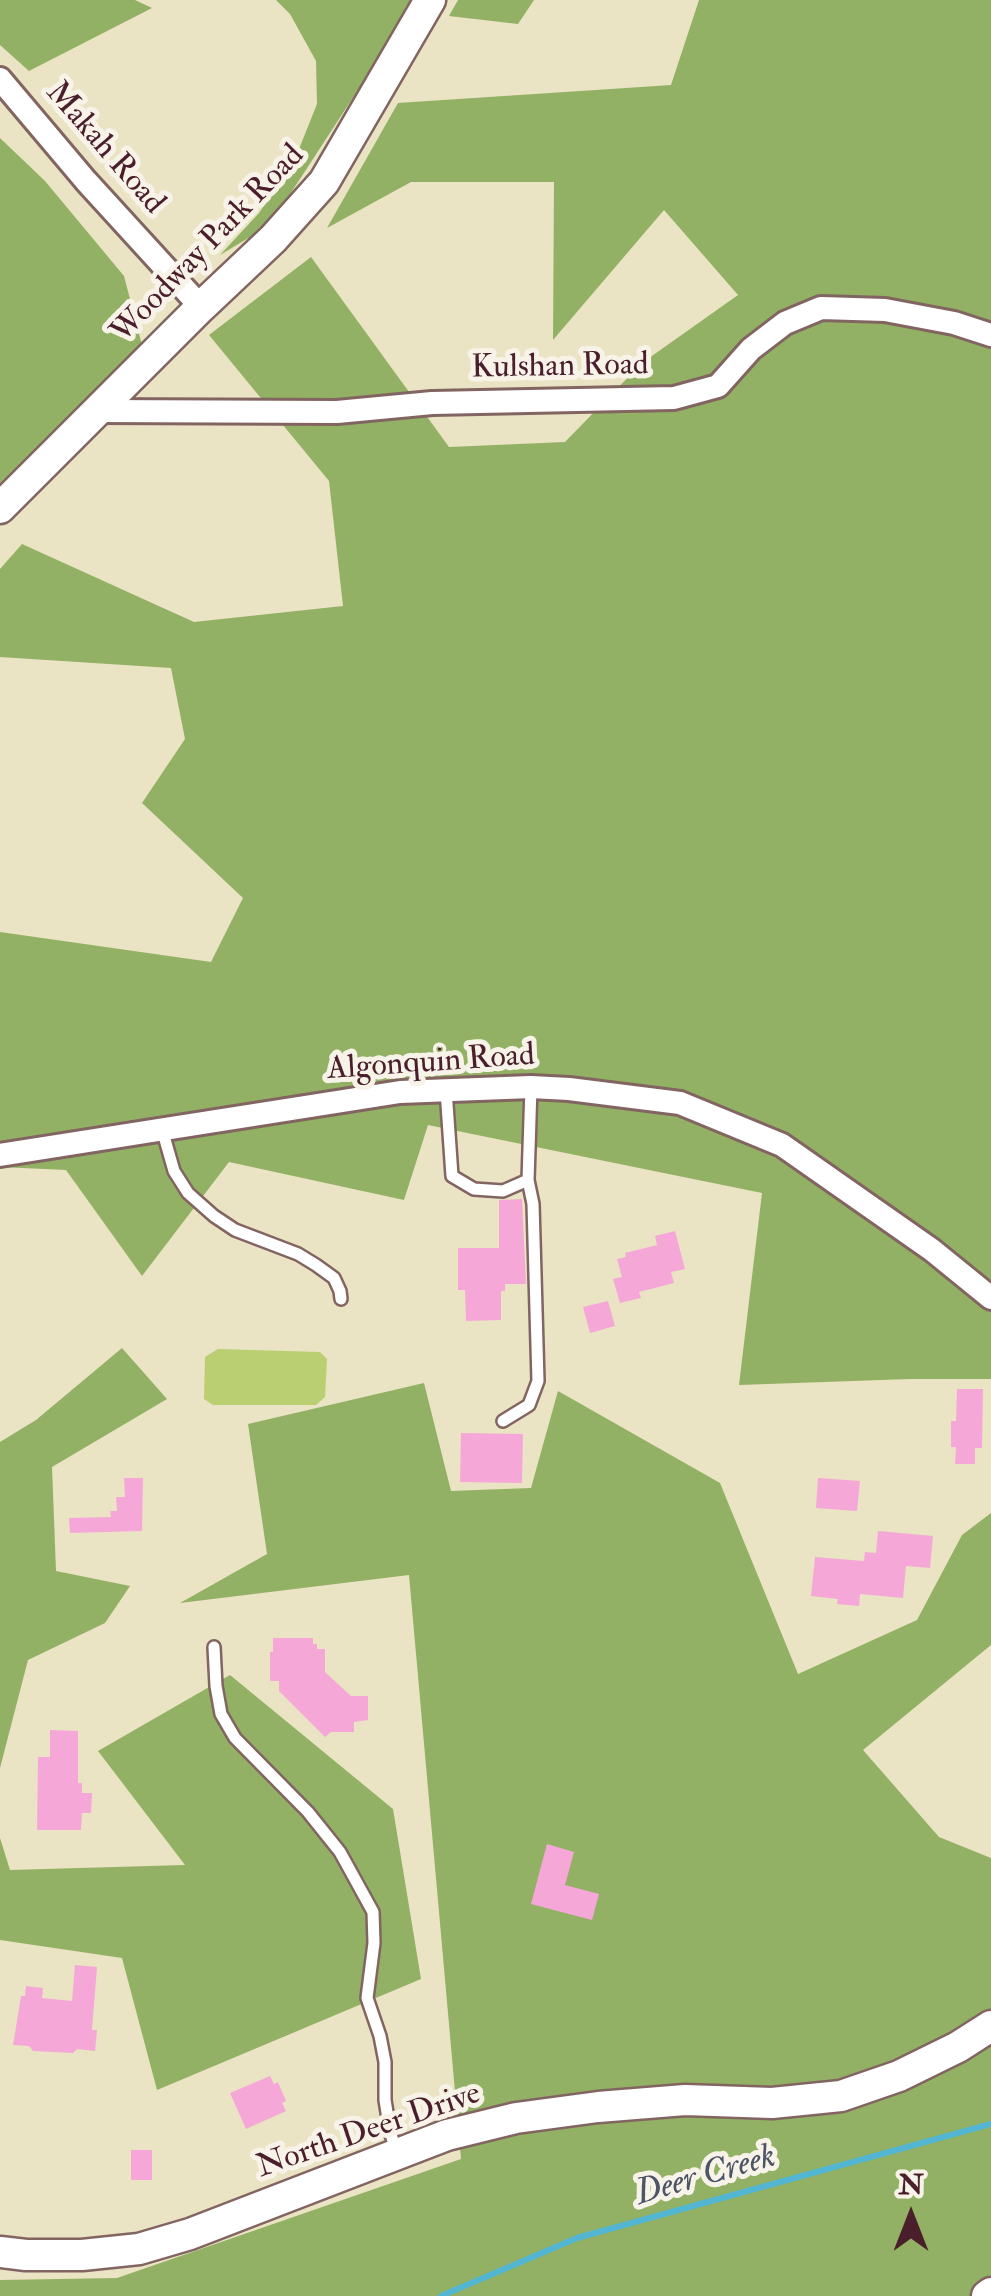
<!DOCTYPE html>
<html>
<head>
<meta charset="utf-8">
<style>
  body { margin:0 }
  #map { position:relative; width:991px; height:2296px; overflow:hidden; background:#eae3c4; font-family:"IM FELL Double Pica",serif }
  canvas { display:block }
  .north { position:absolute; left:861px; top:2166px; width:100px; height:100px; -webkit-text-stroke:8px #f7f3e8; paint-order:stroke; rotate:0deg; font-size:28px; font-weight:700; line-height:40px; text-align:center; color:#4a1f2b }
  .north::after { content:''; display:block; margin:auto; width:35px; height:45px; background:#4a1f2b; clip-path:polygon(50% 0,100% 100%,50% 72%,0 100%) }
</style>
</head>
<body>
<div id="map">
<canvas width="991" height="2296"></canvas>
<div class="north">N</div>
</div>
<script>
const c = document.querySelector('canvas').getContext('2d');
c.lineJoin = 'round';
function paint(path, color) { c.fillStyle = color; c.fill(path, 'evenodd'); }
const poly = rows => new Path2D(rows.map(r => 'M' + r).join(''));
function trace(path, color, width, dash) { c.strokeStyle = color; c.lineWidth = width; c.lineCap = dash ? 'butt' : 'round'; c.setLineDash(dash || []); c.stroke(path); }
function label(font, color, halo, rows, align = 'center') {
  c.font = font + ' "IM FELL Double Pica",serif'; c.lineWidth = 10; c.setLineDash([]); c.textBaseline = 'middle'; c.strokeStyle = halo; c.fillStyle = color; for (const [text, x, y, turn = 0] of rows) {
    c.save(); c.translate(x, y); c.rotate((+turn || 0) * Math.PI / 180); c.textAlign = isNaN(turn) ? turn : align; if (halo) c.strokeText(text, 0, 0); c.fillText(text, 0, 0); c.restore();
  }
}
paint(poly([
  [218,1349,320,1352,327,1359,325,1397,316,1405,213,1405,204,1399,205,1357]
]), '#bace72');
paint(poly([
  [0,0,135,0,152,8,29,71,0,45],
  [276,0,410,0,369,73,270,225,220,255,259,213,295,159,317,104,316,61,290,14],
  [458,0,534,0,518,24,449,16],
  [699,0,991,0,991,1379,910,1379,739,1385,762,1193,428,1125,404,1200,229,1162,142,1276,66,1170,0,1167,0,932,211,962,243,898,142,803,185,739,171,668,0,657,0,569,22,544,194,622,343,606,329,481,209,335,311,257,449,447,565,442,642,363,738,295,664,210,553,340,554,182,411,182,327,228,398,103,671,85],
  [0,138,45,181,124,276,143,349,0,504],
  [122,1348,167,1399,52,1467,56,1571,130,1586,105,1623,28,1660,0,1768,0,1442,36,1420],
  [424,1383,451,1491,531,1488,558,1391,720,1483,798,1674,917,1620,962,1535,991,1513,991,1645,863,1750,939,1837,991,1858,991,2296,0,2296,0,2280,117,2278,461,2159,409,1575,180,1603,267,1554,248,1424],
  [230,1675,393,1809,421,1979,157,2090,122,1958,0,1940,0,1838,10,1870,185,1865,98,1751]
]), '#93b164');
trace(poly([
  [441,2296,577,2238,991,2124]
]), '#52b5d1', 6);
paint(poly([
  [522,1199,526,1284,505,1284,505,1291,501,1291,501,1320,466,1321,465,1290,458,1290,458,1248,499,1248,499,1200],
  [675,1231,685,1269,671,1272,674,1283,639,1292,641,1298,620,1303,613,1279,622,1277,617,1259,626,1257,625,1253,657,1245,655,1236],
  [608,1301,615,1326,590,1333,583,1307],
  [957,1389,983,1389,982,1448,975,1448,975,1464,955,1464,956,1447,951,1447,951,1421,956,1421],
  [461,1433,523,1434,522,1483,460,1482],
  [124,1478,143,1478,142,1531,70,1533,69,1518,111,1517,110,1511,117,1511,116,1497,125,1497],
  [818,1478,860,1481,857,1511,816,1508],
  [878,1531,933,1536,930,1568,906,1566,903,1598,860,1594,859,1606,837,1604,838,1599,811,1596,815,1557,864,1561,865,1552,876,1553],
  [273,1638,313,1638,313,1644,317,1644,317,1649,325,1649,325,1672,351,1696,368,1696,368,1720,354,1722,354,1732,331,1732,325,1737,279,1691,279,1681,270,1681,270,1652,273,1652],
  [50,1730,78,1731,78,1783,82,1783,82,1793,92,1793,91,1813,82,1813,81,1830,37,1830,38,1757,50,1757],
  [547,1844,574,1852,565,1885,599,1894,592,1920,531,1904],
  [75,1965,97,1967,92,2030,97,2030,95,2051,77,2049,73,2053,33,2051,29,2046,13,2045,21,1996,25,1996,26,1986,43,1988,42,1998,72,2001],
  [270,2076,274,2084,278,2082,286,2101,282,2103,286,2111,246,2129,230,2093],
  [131,2150,152,2150,152,2180,131,2180]
]), '#f5a8d7');
const service = poly([
  [446,1090,452,1176,474,1189,503,1191,528,1180],
  [162,1129,174,1171,188,1193,214,1216,235,1230,298,1254,316,1265,334,1278,340,1291,341,1299],
  [503,1421,529,1405,538,1381,533,1204,528,1180,531,1087],
  [214,1647,216,1686,221,1714,235,1738,308,1812,340,1852,373,1912,374,1943,367,1998,380,2036,385,2062,385,2100,390,2131,396,2151]
]);
const minor = poly([
  [0,79,86,181,201,307],
  [97,411,337,412,432,403,674,398,718,386,751,349,785,323,821,308,885,310,954,323,991,335],
  [0,1155,400,1092,531,1087,569,1089,680,1103,782,1145,932,1250,991,1298]
]);
const tertiary = poly([
  [0,508,201,307,273,239,324,182,430,0],
  [0,2252,26,2255,82,2255,139,2249,190,2234,447,2135,516,2118,598,2107,685,2100,772,2103,841,2096,899,2076,958,2047,991,2026],
  [987,2296,991,2293]
]);
trace(service, '#826461', 16);
trace(minor, '#826461', 28);
trace(tertiary, '#826461', 35);
trace(service, '#fff', 11);
trace(minor, '#fff', 22);
trace(tertiary, '#fff', 30);
label('32px', '#4a1f2b', '#f7f3e8', [
  ["Makah Road",104,149,49],
  ["Woodway Park Road",209,245,-46],
  ["Kulshan Road",560,368,-1],
  ["Algonquin Road",431,1064,-4],
  ["North Deer Drive",369,2132,-19]
]);
label('italic 35px', '#4d5465', '#f7f3e8', [
  ["Deer Creek",706,2177,-16]
]);
</script>
</body>
</html>
